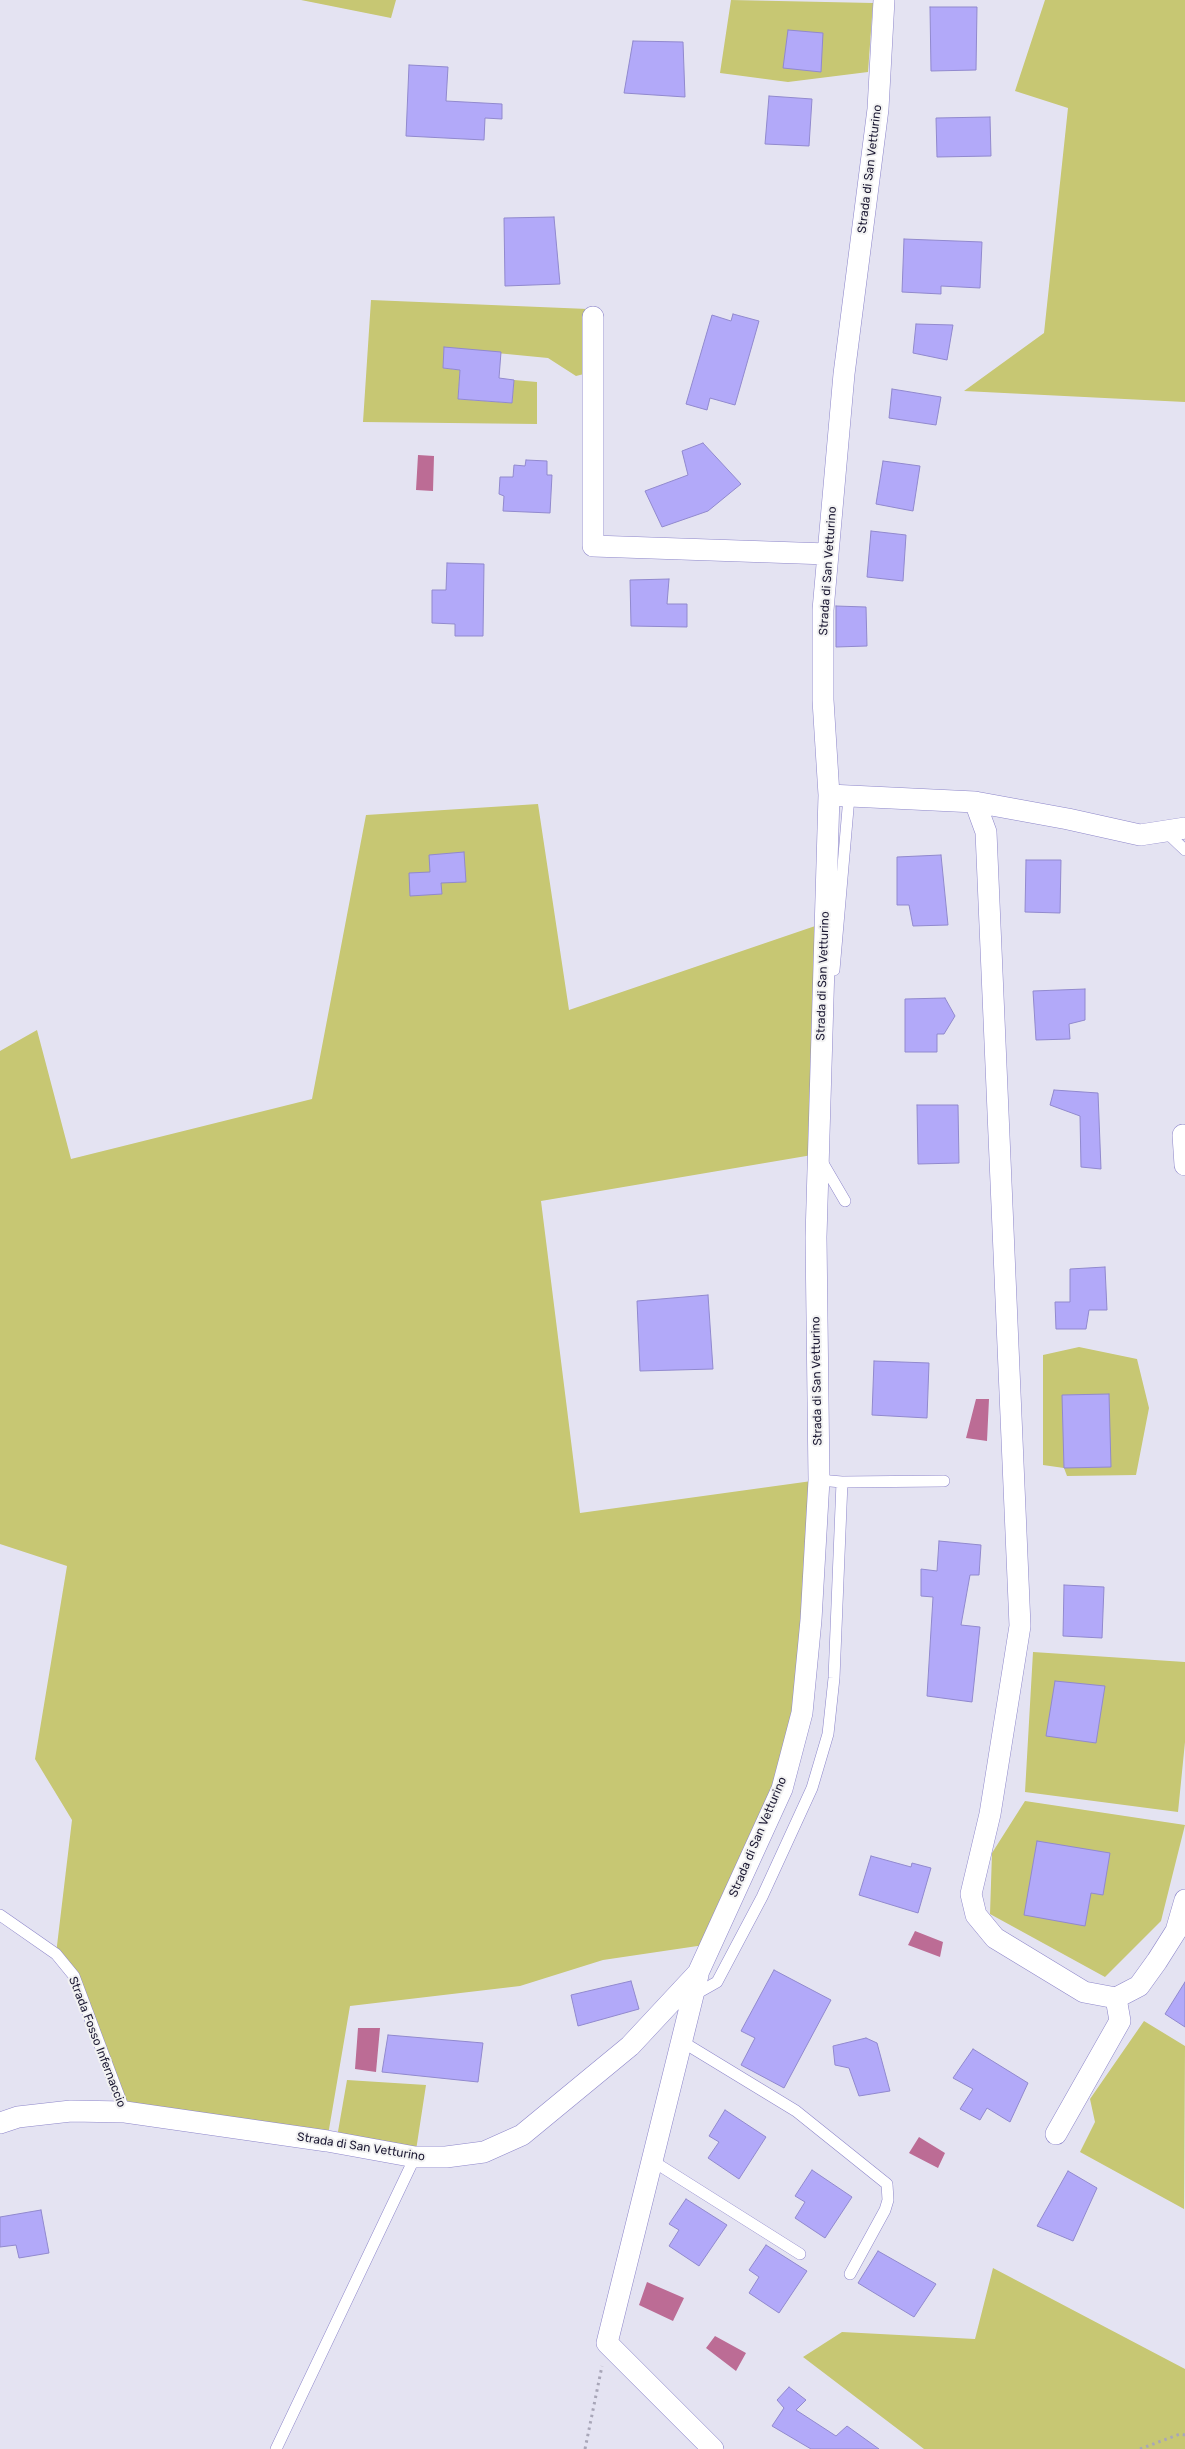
<!DOCTYPE html>
<html>
<head>
<meta charset="utf-8">
<style>
  body { margin:0 }
  canvas { display:block; background:#e4e3f2 }
</style>
</head>
<body>
<canvas width="1185" height="2449"></canvas>
<script>
const c = document.querySelector('canvas').getContext('2d');
c.lineJoin = 'round';
function paint(path, color) { c.fillStyle = color; c.fill(path, 'evenodd'); }
const poly = rows => new Path2D(rows.map(r => 'M' + r).join(''));
function trace(path, color, width, dash) { c.strokeStyle = color; c.lineWidth = width; c.lineCap = dash ? 'butt' : 'round'; c.setLineDash(dash || []); c.stroke(path); }
function label(font, color, halo, rows, align = 'center') {
  c.font = font + ' Rubik,sans-serif'; c.lineWidth = 4; c.setLineDash([]); c.textBaseline = 'middle'; c.strokeStyle = halo; c.fillStyle = color; for (const [text, x, y, turn = 0] of rows) {
    c.save(); c.translate(x, y); c.rotate((+turn || 0) * Math.PI / 180); c.textAlign = isNaN(turn) ? turn : align; if (halo) c.strokeText(text, 0, 0); c.fillText(text, 0, 0); c.restore();
  }
}
paint(poly([
  [301,0,396,0,391,18],
  [731,0,873,3,868,72,788,82,720,73],
  [1045,0,1185,0,1185,402,964,391,1044,333,1068,108,1015,91],
  [371,300,588,309,588,373,576,376,548,358,445,348,443,368,460,370,458,399,512,403,514,380,537,382,537,424,363,422],
  [538,804,569,1010,824,923,818,1154,541,1201,580,1513,819,1480,802,1713,711,1944,603,1960,520,1986,350,2006,327,2141,125,2112,74,1976,56,1954,72,1820,35,1759,67,1566,0,1544,0,1051,37,1030,71,1159,312,1099,366,815],
  [1079,1347,1137,1359,1149,1408,1136,1475,1067,1476,1064,1468,1043,1465,1043,1355],
  [1033,1652,1185,1662,1185,1742,1178,1812,1025,1792],
  [1025,1801,1185,1825,1161,1921,1105,1977,990,1914,992,1853],
  [1144,2021,1185,2046,1184,2209,1080,2152,1095,2122,1090,2099],
  [347,2080,426,2085,415,2157,336,2143],
  [993,2268,1185,2369,1185,2449,924,2449,803,2357,842,2332,975,2339]
]), '#c7c773');
paint(poly([
  [418,455,434,456,433,491,416,490],
  [976,1399,989,1399,987,1441,966,1438],
  [915,1931,943,1942,940,1957,908,1945],
  [358,2028,380,2028,376,2072,355,2069],
  [919,2137,945,2153,938,2168,909,2153],
  [647,2282,684,2298,673,2321,639,2305],
  [715,2336,746,2353,736,2371,706,2348]
]), '#bc6c95');
const building = poly([
  [930,7,977,7,976,70,931,71,930,7],
  [788,30,823,33,821,72,783,68,788,30],
  [633,41,683,42,685,97,624,93,633,41],
  [409,65,448,67,446,101,502,104,502,119,485,118,484,140,406,136,409,65],
  [769,96,812,99,809,146,765,144,769,96],
  [990,117,991,156,937,157,936,118,990,117],
  [554,217,560,284,505,286,504,218,554,217],
  [904,239,982,242,980,288,941,286,941,294,902,292,904,239],
  [733,314,759,321,735,405,710,398,707,410,686,404,712,315,731,321,733,314],
  [916,324,953,325,947,360,913,353,916,324],
  [444,347,501,352,499,378,514,380,512,403,458,399,460,370,443,368,444,347],
  [892,389,941,397,936,425,889,418,892,389],
  [703,443,741,484,708,511,662,527,645,491,688,475,682,451,703,443],
  [526,460,547,461,547,475,552,475,550,513,503,511,504,496,499,494,500,477,513,477,514,465,525,466,526,460],
  [883,461,920,466,913,511,876,504,883,461],
  [871,531,906,535,903,581,867,577,871,531],
  [447,563,484,564,483,636,455,636,455,624,432,623,432,590,446,590,447,563],
  [669,579,667,604,687,604,687,627,631,626,630,580,669,579],
  [836,606,866,607,867,646,836,647,836,606],
  [464,852,466,882,441,883,442,894,410,896,409,873,430,872,429,855,464,852],
  [941,855,948,925,913,926,909,905,897,905,897,857,941,855],
  [1026,860,1061,860,1060,913,1025,912,1026,860],
  [1085,989,1085,1020,1069,1024,1070,1039,1036,1040,1033,991,1085,989],
  [945,998,955,1016,944,1034,937,1034,937,1052,905,1052,905,999,945,998],
  [1054,1090,1098,1093,1101,1169,1081,1167,1080,1116,1050,1105,1054,1090],
  [917,1105,958,1105,959,1163,918,1164,917,1105],
  [1105,1267,1107,1310,1089,1310,1086,1329,1056,1329,1055,1302,1070,1302,1070,1269,1105,1267],
  [708,1295,713,1369,640,1371,637,1301,708,1295],
  [874,1361,929,1363,927,1418,872,1415,874,1361],
  [1109,1394,1111,1467,1064,1468,1062,1395,1109,1394],
  [939,1541,981,1545,979,1575,970,1575,961,1625,980,1627,972,1702,927,1696,933,1597,921,1596,921,1569,937,1571,939,1541],
  [1064,1585,1104,1587,1102,1638,1063,1636,1064,1585],
  [1055,1681,1105,1686,1096,1743,1046,1736,1055,1681],
  [1037,1841,1110,1853,1103,1895,1091,1893,1085,1926,1024,1915,1037,1841],
  [871,1856,911,1867,912,1863,931,1868,918,1913,859,1895,871,1856],
  [774,1970,831,2000,784,2088,741,2065,755,2038,741,2031,774,1970],
  [631,1981,639,2009,578,2026,571,1995,631,1981],
  [1185,1982,1185,2027,1165,2014,1185,1982],
  [388,2035,483,2043,478,2082,382,2072,388,2035],
  [866,2038,877,2043,890,2091,859,2096,849,2068,835,2065,833,2046,866,2038],
  [973,2049,1028,2083,1010,2122,987,2108,980,2120,960,2109,973,2089,953,2078,973,2049],
  [725,2110,766,2137,739,2179,708,2158,719,2142,709,2136,725,2110],
  [812,2170,852,2197,825,2238,795,2218,805,2202,795,2196,812,2170],
  [1068,2171,1097,2188,1073,2241,1037,2226,1068,2171],
  [686,2199,727,2225,699,2266,669,2246,679,2230,669,2224,686,2199],
  [41,2210,49,2253,19,2258,16,2245,0,2247,0,2217,41,2210],
  [766,2245,807,2271,779,2313,749,2293,759,2277,749,2270,766,2245],
  [878,2251,936,2284,914,2317,858,2283,878,2251],
  [789,2387,806,2400,796,2410,836,2436,847,2426,879,2449,811,2449,772,2426,784,2408,777,2400,789,2387]
]);
paint(building, '#b2a9f9');
trace(building, '#9189ce', 1);
const service = poly([
  [1165,831,1185,850],
  [834,970,849,797],
  [821,1160,845,1201],
  [842,1482,944,1481],
  [0,1915,56,1954,74,1976,125,2112],
  [694,1995,717,1982,762,1897,812,1788,828,1734,834,1678,842,1482,819,1480],
  [681,2041,796,2111,887,2184,888,2200,885,2210,850,2274],
  [651,2160,800,2254],
  [276,2449,415,2157]
]);
const minor = poly([
  [593,317,593,546,828,554],
  [829,795,975,802,986,832,1020,1626,990,1814,971,1894,976,1915,995,1938,1084,1992,1116,1998,1139,1986,1157,1961,1176,1931,1185,1900],
  [975,802,1068,819,1140,835,1185,828],
  [1183,1135,1185,1165],
  [698,1975,607,2343,713,2449],
  [0,2123,18,2117,71,2111,125,2112,327,2141,415,2157,446,2157,484,2152,522,2135,630,2046,698,1973,782,1789,802,1713,811,1620,819,1480,816,1237,829,795,823,700,823,610,844,374,878,109,884,0],
  [1056,2134,1120,2021,1116,1998]
]);
trace(service, '#8d86ca', 12);
trace(minor, '#8d86ca', 22);
trace(poly([
  [585,2449,602,2366],
  [1140,2449,1180,2434,1185,2435]
]), '#a8a6b8', 3, [2.5, 4]);
trace(service, '#fff', 11);
trace(minor, '#fff', 21);
label('12px', '#1d1a34', '#f2f2f2', [
  ["Strada di San Vetturino",870,169,-83],
  ["Strada di San Vetturino",828,571,-86],
  ["Strada di San Vetturino",823,976,-88],
  ["Strada di San Vetturino",817,1381,-91],
  ["Strada di San Vetturino",758,1837,-67],
  ["Strada Fosso Infernaccio",97,2042,69],
  ["Strada di San Vetturino",361,2147,9]
]);
</script>
</body>
</html>
